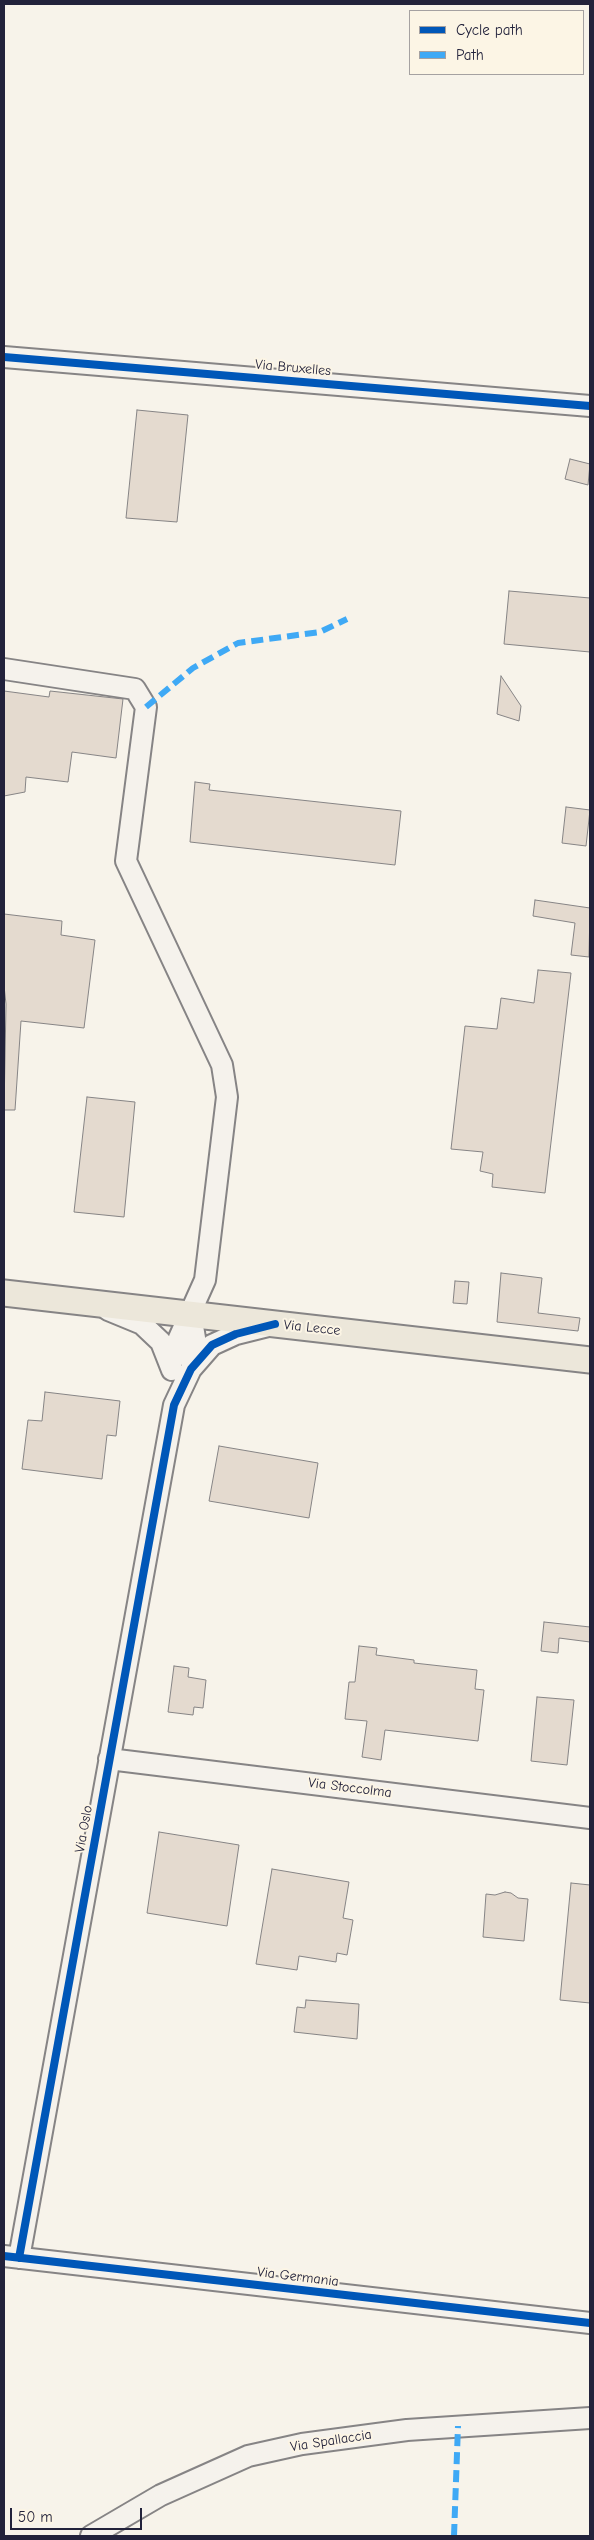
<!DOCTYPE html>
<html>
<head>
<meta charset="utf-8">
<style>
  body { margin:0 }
  #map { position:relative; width:594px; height:2540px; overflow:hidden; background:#f7f3ea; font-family:"Comic Neue",sans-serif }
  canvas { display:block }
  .frame { position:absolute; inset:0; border:5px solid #22223b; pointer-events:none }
  .legend { position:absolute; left:409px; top:10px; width:175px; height:65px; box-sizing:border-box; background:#fcf5e5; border:1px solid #a5a1a1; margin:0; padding:6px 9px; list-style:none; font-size:15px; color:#22223b }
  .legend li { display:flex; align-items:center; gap:10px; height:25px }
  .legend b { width:25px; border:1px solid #a5a1a1 }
  .scale { position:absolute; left:10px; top:2508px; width:132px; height:22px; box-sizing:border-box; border:2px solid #22223b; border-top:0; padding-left:6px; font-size:15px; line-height:18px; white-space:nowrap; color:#22223b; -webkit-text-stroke:4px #fcf5e5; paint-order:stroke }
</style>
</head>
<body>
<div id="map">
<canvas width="594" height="2540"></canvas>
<div class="frame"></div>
<ul class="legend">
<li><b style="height:6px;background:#0057b8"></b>Cycle path</li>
<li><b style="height:6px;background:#3fa9f5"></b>Path</li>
</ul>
<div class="scale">50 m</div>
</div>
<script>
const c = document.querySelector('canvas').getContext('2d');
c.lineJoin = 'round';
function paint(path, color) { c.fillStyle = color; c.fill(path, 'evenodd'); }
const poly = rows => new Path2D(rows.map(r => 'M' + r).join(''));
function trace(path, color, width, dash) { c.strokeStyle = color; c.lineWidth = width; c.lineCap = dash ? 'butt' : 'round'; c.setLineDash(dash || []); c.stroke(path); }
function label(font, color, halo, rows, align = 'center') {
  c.font = font + ' "Comic Neue",sans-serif'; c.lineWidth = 4; c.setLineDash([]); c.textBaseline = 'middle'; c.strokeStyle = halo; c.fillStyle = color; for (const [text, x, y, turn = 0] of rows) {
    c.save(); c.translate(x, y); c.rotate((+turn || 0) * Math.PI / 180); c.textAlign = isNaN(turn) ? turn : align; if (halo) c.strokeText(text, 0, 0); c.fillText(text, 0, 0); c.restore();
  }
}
const building = poly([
  [137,410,188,415,177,522,126,518,137,410],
  [570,459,590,464,588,485,565,479,570,459],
  [509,591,590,598,590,652,504,644,509,591],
  [501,676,521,706,519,721,497,714,501,676],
  [4,691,49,697,50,691,123,699,116,758,72,752,68,782,26,777,25,792,4,796,4,691],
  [195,782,210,784,209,790,401,811,395,865,190,842,195,782],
  [566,807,590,810,586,846,562,843,566,807],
  [535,900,590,908,589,957,571,955,575,923,533,916,535,900],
  [4,914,62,921,61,935,95,940,84,1028,21,1021,15,1110,4,1110,6,1004,4,986,4,914],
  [538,970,571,973,545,1193,492,1187,493,1174,480,1171,483,1152,451,1149,465,1026,497,1029,501,998,534,1003,538,970],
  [87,1097,135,1102,124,1217,74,1212,87,1097],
  [501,1273,542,1278,538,1313,580,1318,578,1331,497,1322,501,1273],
  [455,1281,469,1282,467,1304,453,1303,455,1281],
  [45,1392,120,1401,116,1436,107,1435,102,1479,22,1469,28,1420,42,1421,45,1392],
  [219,1446,318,1463,309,1518,209,1501,219,1446],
  [544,1622,590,1627,590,1642,559,1638,558,1653,541,1651,544,1622],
  [359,1646,377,1648,376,1655,414,1660,414,1663,477,1670,475,1689,484,1690,478,1741,385,1730,381,1760,362,1757,367,1721,345,1719,349,1682,355,1682,359,1646],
  [174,1666,189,1668,188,1677,206,1680,203,1708,194,1707,193,1715,168,1712,174,1666],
  [537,1697,574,1700,567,1765,531,1761,537,1697],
  [159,1832,239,1845,227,1926,147,1913,159,1832],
  [272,1869,349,1882,343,1918,353,1920,347,1955,337,1953,336,1962,299,1956,297,1970,256,1964,272,1869],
  [571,1883,590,1885,590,2003,560,2000,571,1883],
  [505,1892,511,1893,518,1898,528,1899,524,1941,483,1937,486,1894,495,1895,505,1892],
  [306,2000,359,2004,357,2039,294,2032,297,2007,305,2008,306,2000]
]);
paint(building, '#e4dacf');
trace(building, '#868485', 1);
const minor = poly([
  [4,357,590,406],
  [4,669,135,689,146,707,126,861,222,1065,227,1097,205,1280,179,1338,171,1364],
  [108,1310,142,1324,161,1342,172,1370],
  [191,1369,195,1338,191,1315],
  [109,1759,590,1818],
  [4,2256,590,2323],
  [19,2258,174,1405,191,1369,212,1345,236,1334,268,1326],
  [91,2536,161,2495,248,2456,302,2444,407,2430,590,2418]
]);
const major = poly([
  [4,1293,590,1360]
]);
trace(minor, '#868485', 24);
trace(major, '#868485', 29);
trace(minor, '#f5f2ec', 20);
trace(major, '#ece7da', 25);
trace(poly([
  [146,707,193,668,238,643,320,632,347,619],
  [454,2536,458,2426]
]), '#3fa9f5', 6, [12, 6]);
trace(poly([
  [4,357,590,406],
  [4,2256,590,2323],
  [19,2258,174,1405,191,1369,212,1345,236,1334,275,1324]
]), '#0057b8', 8);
label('14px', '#22223b', '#fcf5e5', [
  ["Via Bruxelles",293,368,5],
  ["Via Lecce",312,1328,6],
  ["Via Stoccolma",350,1788,7],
  ["Via Oslo",84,1829,-80],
  ["Via Germania",298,2277,7],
  ["Via Spallaccia",331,2441,-9]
]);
</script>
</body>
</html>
